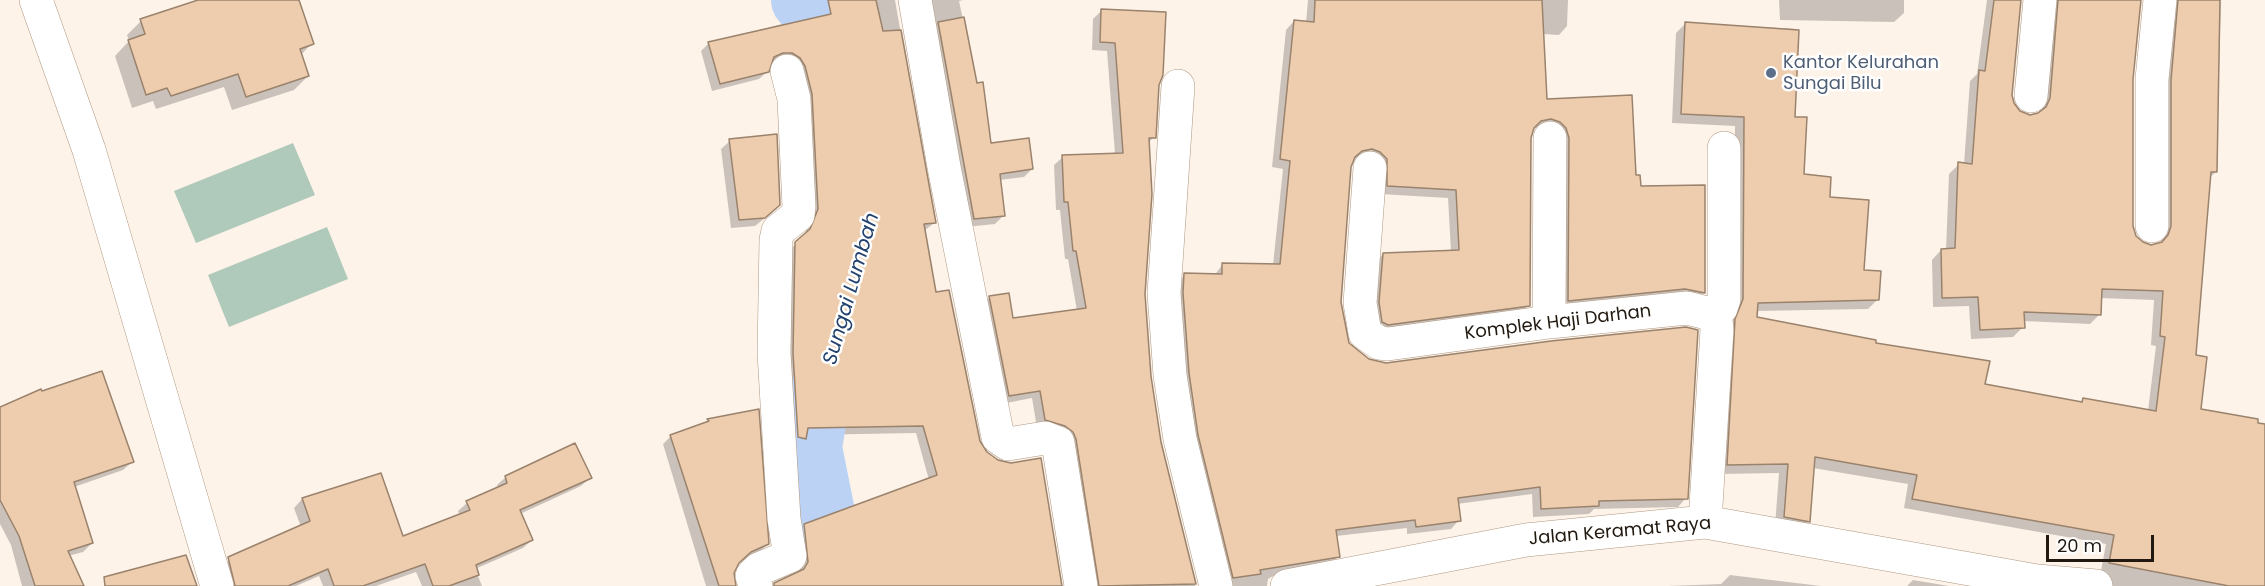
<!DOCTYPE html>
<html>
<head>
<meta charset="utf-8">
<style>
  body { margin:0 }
  #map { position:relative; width:2265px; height:586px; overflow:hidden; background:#fdf3e9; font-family:Poppins,sans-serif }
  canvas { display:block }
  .scale { position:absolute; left:2046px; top:535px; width:108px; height:27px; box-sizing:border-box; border:3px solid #21180f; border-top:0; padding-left:8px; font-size:18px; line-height:21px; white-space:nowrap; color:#21180f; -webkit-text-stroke:4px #fff; paint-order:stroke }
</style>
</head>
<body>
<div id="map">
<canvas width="2265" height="586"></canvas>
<div class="scale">20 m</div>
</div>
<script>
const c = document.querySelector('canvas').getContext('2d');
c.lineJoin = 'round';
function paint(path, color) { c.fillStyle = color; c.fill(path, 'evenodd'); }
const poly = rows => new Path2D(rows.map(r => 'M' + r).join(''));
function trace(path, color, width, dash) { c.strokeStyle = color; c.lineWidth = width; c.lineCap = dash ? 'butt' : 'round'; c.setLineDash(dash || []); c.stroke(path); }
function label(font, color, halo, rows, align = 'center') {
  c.font = font + ' Poppins,sans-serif'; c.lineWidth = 5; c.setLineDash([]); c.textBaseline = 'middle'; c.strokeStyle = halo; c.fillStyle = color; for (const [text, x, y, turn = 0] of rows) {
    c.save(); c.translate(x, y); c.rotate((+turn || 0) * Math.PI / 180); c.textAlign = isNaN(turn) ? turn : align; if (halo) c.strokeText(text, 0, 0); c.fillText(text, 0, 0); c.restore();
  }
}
paint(poly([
  [293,143,315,195,196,243,174,191],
  [327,227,348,279,229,327,208,275]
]), '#afc9bb');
paint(poly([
  [197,0,298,0,312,43,301,55,308,76,294,90,232,110,224,87,156,109,153,101,132,108,115,56,129,41,127,35,141,21],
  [796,0,895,0,934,223,924,231,934,293,978,441,1061,586,773,586,798,573,801,562,796,533,805,525,929,480,916,433,805,435,797,446,790,445,787,252,804,237,810,218,783,60,771,62,768,71,759,79,712,91,701,51,709,43,798,20],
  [924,0,963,0,959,1,990,145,1032,169,1024,177,999,180,1003,216,995,224,966,227],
  [1308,0,1568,0,1567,26,1559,35,1543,34,1546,100,1635,176,1704,293,1695,301,1560,309,1540,127,1532,129,1530,138,1529,305,1520,314,1374,331,1375,263,1383,254,1451,252,1448,198,1380,194,1362,157,1353,159,1350,166,1340,302,1345,337,1353,349,1367,360,1686,498,1678,507,1594,509,1589,514,1533,517,1532,494,1457,504,1459,520,1451,529,1407,534,1407,528,1336,536,1338,556,1330,565,1273,576,1268,579,1267,586,1225,586,1190,444,1176,283,1185,275,1214,276,1222,265,1273,265,1283,169,1272,167,1286,30,1294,21,1306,23],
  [1779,0,1904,0,1904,13,1894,22,1780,20],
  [1987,0,2020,0,2011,94,2012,104,2019,112,2030,116,2038,115,2040,109,2050,12,2046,0,2140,0,2132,79,2132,226,2135,237,2142,244,2151,246,2160,244,2162,237,2166,0,2221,0,2216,172,2209,178,2194,357,2200,410,2265,429,2265,586,2102,586,2099,582,2106,544,1904,508,1908,484,1813,468,1809,521,1799,531,1775,526,1779,473,1718,474,1726,330,1734,310,1735,126,1672,123,1676,33,1686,23,1798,29,1793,118,1803,176,1829,198,1862,272,1878,299,1868,309,1756,311,1755,319,1875,345,1984,385,2080,403,2084,399,2148,411,2156,346,2151,345,2154,300,2100,298,2100,314,2090,324,2023,321,2023,327,2013,337,1971,339,1969,306,1933,307,1932,260,1941,250,1946,250,1949,174,1959,164,1964,164,1970,81,1977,74],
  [1102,10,1158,84,1154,137,1148,143,1144,294,1150,377,1160,444,1195,586,1091,586,1037,428,1032,398,1001,404,981,306,990,297,1012,320,1077,311,1068,259,1065,259,1060,210,1056,210,1054,165,1063,157,1115,154,1107,51,1092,50,1093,19],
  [730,141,770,214,755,226,731,228,721,149],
  [0,409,132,462,123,470,74,487,92,543,83,552,68,556,82,586,22,586,11,545,0,524],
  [757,411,768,544,759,552,740,562,732,573,735,586,706,586,663,444,671,436,704,424,708,420],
  [506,477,590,478,581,486,520,514,532,540,523,548,475,569,482,586,422,586,416,572,376,586,323,586,319,576,296,586,235,586,226,564,234,556,301,527,294,508,302,499,402,538,460,516,458,511,467,503,498,489,497,485],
  [1730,575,1821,586,1668,586,1721,584],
  [1913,580,1949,586,1907,586]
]), '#0003');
trace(poly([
  [803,0,827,28,853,98],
  [837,342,815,415,810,448,823,513,854,586]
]), '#bbd2f5', 64);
const building = poly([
  [198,0,299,0,314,44,300,49,309,76,246,97,238,74,171,96,167,88,146,95,128,40,145,34,140,19,198,0],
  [828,0,876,0,883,31,901,30,936,223,924,224,936,292,949,290,980,441,987,452,998,460,1011,463,1041,458,1062,586,774,586,774,583,804,569,808,562,804,524,937,475,923,426,808,428,806,439,798,437,793,353,795,242,810,229,818,209,812,94,805,66,800,58,792,53,783,53,774,57,769,72,720,84,708,42,831,14,828,0],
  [1315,0,1542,0,1547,99,1632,95,1636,175,1640,175,1641,186,1705,185,1705,293,1685,289,1568,301,1569,138,1566,128,1560,122,1551,119,1541,121,1534,128,1531,138,1530,306,1388,325,1382,322,1379,302,1383,253,1459,250,1456,190,1387,186,1387,159,1380,152,1372,149,1362,151,1355,157,1351,167,1341,302,1349,343,1369,359,1386,363,1551,341,1686,327,1698,330,1688,499,1599,501,1599,506,1541,509,1540,487,1458,498,1461,521,1416,527,1415,520,1336,530,1340,557,1260,570,1261,574,1233,578,1198,435,1189,373,1183,293,1184,273,1222,274,1222,263,1280,264,1290,161,1280,159,1294,20,1314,22,1315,0],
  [1994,0,2021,0,2012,95,2014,103,2020,111,2030,115,2038,113,2046,107,2050,98,2058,0,2141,0,2133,79,2133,226,2136,236,2143,242,2151,245,2162,242,2168,235,2171,226,2171,80,2178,0,2220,0,2217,172,2211,172,2196,355,2207,357,2201,409,2258,419,2258,423,2265,424,2265,586,2229,586,2109,563,2114,535,1912,499,1917,475,1815,457,1810,522,1784,517,1788,464,1727,465,1735,319,1743,299,1744,117,1681,114,1685,22,1799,30,1795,117,1807,117,1804,174,1831,177,1830,197,1869,200,1864,270,1881,271,1879,300,1758,303,1757,317,1876,340,1876,343,1990,361,1985,384,2082,402,2083,398,2156,411,2165,337,2160,336,2163,291,2102,289,2101,315,2024,312,2025,328,1980,330,1978,297,1942,298,1941,249,1955,248,1958,162,1972,164,1979,70,1985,71,1994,0],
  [1101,9,1166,12,1163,75,1159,85,1156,138,1149,138,1152,194,1145,294,1151,376,1161,442,1196,584,1099,586,1076,439,1073,432,1065,426,1045,420,1040,391,1009,396,989,296,1009,293,1013,318,1086,308,1076,251,1073,251,1068,202,1064,202,1062,155,1123,153,1115,43,1100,42,1101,9],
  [964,17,977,83,983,82,991,143,1029,138,1033,169,1000,174,1005,216,974,219,938,22,964,17],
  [777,134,780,205,765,218,739,220,729,139,777,134],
  [102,371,134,462,74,482,93,543,68,551,84,586,35,586,19,536,0,500,0,407,41,389,42,391,102,371],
  [759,409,769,544,751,552,739,563,734,573,736,586,719,586,670,435,709,421,707,419,759,409],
  [575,443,592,478,520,510,533,540,476,565,479,575,449,586,433,586,425,564,363,586,334,586,328,569,288,586,235,586,228,557,310,521,302,498,381,473,403,536,470,510,466,501,507,483,505,476,575,443],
  [186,555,197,586,105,586,104,577,186,555]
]);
paint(building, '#edcdae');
trace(building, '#9a826c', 1.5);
const street = poly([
  [36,0,89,150,217,586],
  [915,0,944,167,998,437,1008,444,1045,438,1058,443,1081,586],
  [1178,86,1164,293,1170,375,1180,439,1216,586],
  [2031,96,2040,0],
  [1370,168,1360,303,1365,333,1379,343,1388,344,1549,322,1687,308,1711,314,1716,320,1717,330,1705,522],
  [2152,226,2152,79,2160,0],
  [1711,314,1721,308,1724,299,1724,148],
  [1549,322,1550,138],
  [756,586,752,576,759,569,790,556,784,519,774,353,776,240,778,231,798,215,799,207,794,99,787,71],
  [1287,586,1526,540,1705,522,2037,581,2096,586]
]);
trace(street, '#b09880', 34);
trace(street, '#fff', 33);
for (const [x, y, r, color] of [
  [1771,73,6,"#5c6f8a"]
]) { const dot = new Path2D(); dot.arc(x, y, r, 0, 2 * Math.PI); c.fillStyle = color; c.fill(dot); trace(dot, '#fff', 2); }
label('18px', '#4e5e75', '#fff', [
  ["Kantor Kelurahan",1783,63],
  ["Sungai Bilu",1783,84]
], 'left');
label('18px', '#21180f', '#fff', [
  ["Komplek Haji Darhan",1558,323,-7],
  ["Jalan Keramat Raya",1620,532,-5]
]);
label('italic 20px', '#23416d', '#fff', [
  ["Sungai Lumbah",852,289,-74]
]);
</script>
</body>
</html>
